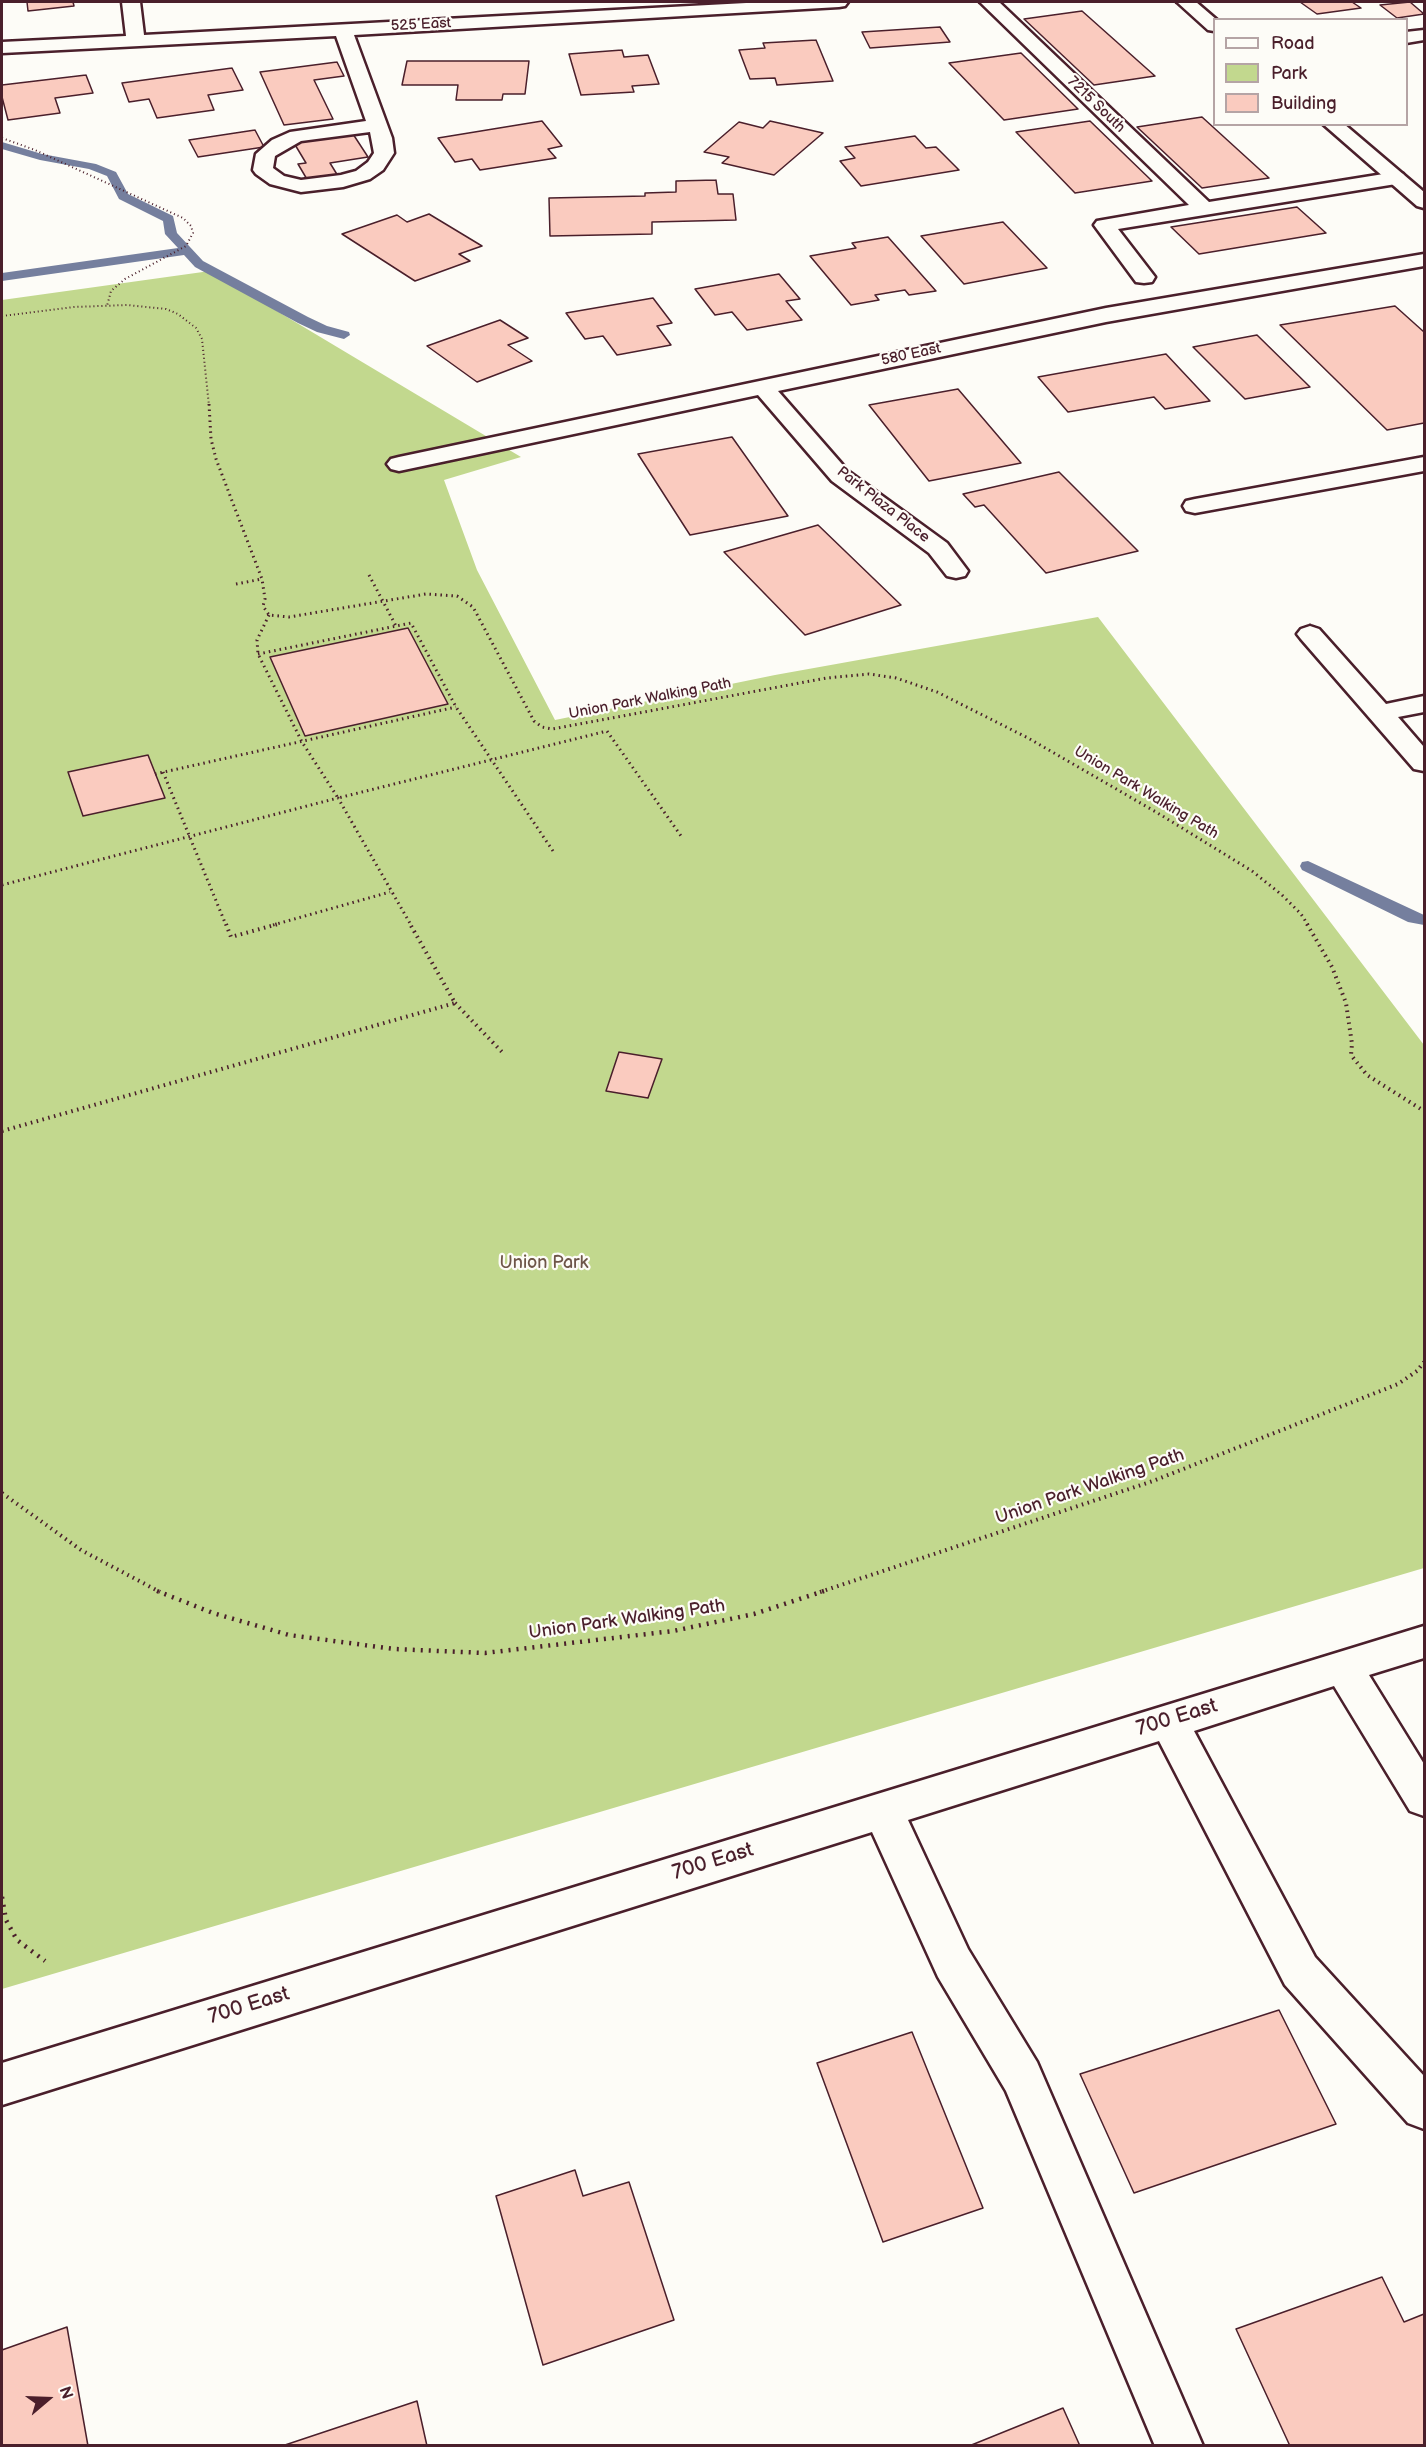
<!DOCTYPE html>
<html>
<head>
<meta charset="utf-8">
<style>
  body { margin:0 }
  #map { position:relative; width:1426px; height:2447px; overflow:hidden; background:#fdfcf7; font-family:"Balsamiq Sans",sans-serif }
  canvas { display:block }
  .frame { position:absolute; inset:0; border:3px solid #4a1f2b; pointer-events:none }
  .legend { position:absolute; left:1213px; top:18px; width:195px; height:108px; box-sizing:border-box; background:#fdfcf7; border:2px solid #b5a4a5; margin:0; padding:8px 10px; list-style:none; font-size:18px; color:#4a1f2b }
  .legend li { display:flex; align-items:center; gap:12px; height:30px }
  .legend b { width:30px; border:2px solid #b5a4a5 }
  .north { position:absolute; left:18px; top:2369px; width:60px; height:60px; -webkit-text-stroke:4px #fdfcf7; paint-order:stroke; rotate:71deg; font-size:16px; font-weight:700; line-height:24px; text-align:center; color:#4a1f2b }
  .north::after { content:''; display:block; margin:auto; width:21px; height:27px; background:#4a1f2b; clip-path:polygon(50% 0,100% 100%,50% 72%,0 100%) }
</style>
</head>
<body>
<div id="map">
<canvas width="1426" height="2447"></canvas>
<div class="frame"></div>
<ul class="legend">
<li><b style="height:8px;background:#fdfcf7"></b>Road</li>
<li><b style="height:16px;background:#c2d88e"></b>Park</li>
<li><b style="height:16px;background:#facbbf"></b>Building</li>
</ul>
<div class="north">N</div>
</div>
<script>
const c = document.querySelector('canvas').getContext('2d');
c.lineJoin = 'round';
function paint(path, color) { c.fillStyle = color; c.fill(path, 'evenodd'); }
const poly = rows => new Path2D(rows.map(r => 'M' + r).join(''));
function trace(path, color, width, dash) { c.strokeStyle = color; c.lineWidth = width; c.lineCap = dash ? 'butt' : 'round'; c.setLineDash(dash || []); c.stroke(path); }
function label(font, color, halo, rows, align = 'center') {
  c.font = font + ' "Balsamiq Sans",sans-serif'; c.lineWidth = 4.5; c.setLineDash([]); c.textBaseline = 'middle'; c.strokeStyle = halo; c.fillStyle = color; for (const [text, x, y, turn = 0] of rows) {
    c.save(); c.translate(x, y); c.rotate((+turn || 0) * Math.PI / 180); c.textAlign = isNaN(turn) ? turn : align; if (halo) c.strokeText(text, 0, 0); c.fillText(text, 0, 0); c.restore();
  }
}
paint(poly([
  [210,271,521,457,444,480,477,570,555,720,775,675,1098,617,1424,1045,1424,1568,2,1989,2,300]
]), '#c2d88e');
paint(poly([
  [2,142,42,154,96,164,116,172,128,194,173,216,177,233,203,261,308,317,327,326,349,332,350,335,344,339,317,332,298,323,195,267,184,255,2,281,2,273,178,248,165,234,163,221,119,199,107,176,89,169,40,160,2,149,2,142],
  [1308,861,1424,915,1424,925,1408,922,1302,870,1300,866,1302,862,1308,861]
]), '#757f9e');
const building = poly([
  [27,2,73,2,74,6,28,11,27,2],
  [1300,2,1352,2,1361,8,1317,14,1300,2],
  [1410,2,1424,14,1397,18,1380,5,1410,2],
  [1082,11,1155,76,1094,85,1024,19,1082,11],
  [940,27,950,42,870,48,862,32,940,27],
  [816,40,833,81,777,85,775,78,750,79,739,50,765,48,763,43,816,40],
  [622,50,624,57,648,55,659,84,632,86,634,92,581,95,569,54,622,50],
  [1021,53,1078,109,1004,120,949,63,1021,53],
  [407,61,529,61,525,94,503,94,502,100,456,100,458,85,402,85,407,61],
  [337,62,344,76,314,80,333,119,284,125,260,72,337,62],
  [232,68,243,90,208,95,214,110,157,118,149,99,129,102,122,83,232,68],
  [86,75,93,93,55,98,60,113,8,120,2,97,2,85,86,75],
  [1202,117,1269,178,1202,188,1137,127,1202,117],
  [542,121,562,146,548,149,556,158,480,170,472,159,455,162,438,138,542,121],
  [770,121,823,133,774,175,722,163,729,157,704,152,739,122,763,128,770,121],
  [1090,121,1152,181,1075,193,1016,132,1090,121],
  [255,130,264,147,198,157,189,140,255,130],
  [353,134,368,157,330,163,338,176,308,181,298,164,306,163,294,143,353,134],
  [915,136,926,148,936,147,959,170,861,186,840,161,855,158,845,147,915,136],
  [716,180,718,194,733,194,736,220,652,222,652,234,550,236,549,198,645,196,645,193,676,192,676,181,716,180],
  [1297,207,1326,233,1199,254,1171,227,1297,207],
  [429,214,482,246,459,254,470,261,415,281,342,234,397,215,407,222,429,214],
  [1003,222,1047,268,964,284,921,236,1003,222],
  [888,237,936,291,909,295,905,290,875,295,879,300,851,305,810,256,856,248,852,243,888,237],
  [779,274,800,299,786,301,802,320,747,330,732,312,715,315,695,289,779,274],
  [653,298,672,323,657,326,671,345,617,355,603,336,585,339,566,313,653,298],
  [1395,306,1424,332,1424,423,1387,430,1280,325,1395,306],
  [500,320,528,338,508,345,532,361,477,382,427,346,500,320],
  [1257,335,1310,387,1245,399,1193,347,1257,335],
  [1166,354,1210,401,1165,409,1154,397,1068,412,1038,377,1166,354],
  [958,389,1021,463,929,481,869,405,958,389],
  [732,437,788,516,690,535,638,454,732,437],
  [1059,472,1138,551,1046,573,984,505,975,507,963,494,1059,472],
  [818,525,901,605,805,635,724,552,818,525],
  [408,628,448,704,305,736,270,657,408,628],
  [148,755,165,798,83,816,68,772,148,755],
  [619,1052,662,1059,648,1098,606,1091,619,1052],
  [1279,2010,1336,2124,1134,2193,1080,2074,1279,2010],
  [912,2032,983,2208,883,2242,817,2063,912,2032],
  [575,2170,583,2196,629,2182,674,2320,543,2365,496,2196,575,2170],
  [1382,2277,1404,2322,1424,2314,1424,2446,1290,2446,1236,2329,1382,2277],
  [67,2327,88,2446,2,2446,2,2350,67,2327],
  [417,2401,427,2446,282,2446,417,2401],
  [1063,2408,1080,2446,969,2446,1063,2408]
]);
paint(building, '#facbbf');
trace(building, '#4a1f2b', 1.5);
const minor = poly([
  [122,2,140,2,144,35,765,2,848,2,845,6,839,7,354,35,392,138,394,153,383,170,370,179,343,187,301,192,270,184,256,174,253,170,256,154,272,140,290,132,366,121,336,36,2,53,2,42,126,36,122,2],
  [370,132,374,153,368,162,356,171,341,175,301,180,284,176,273,168,275,156,301,141,370,132],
  [980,2,999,2,1209,202,1396,172,1403,174,1406,178,1403,182,1396,184,1118,229,1155,277,1152,282,1144,283,1136,282,1094,225,1097,221,1189,205,980,2],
  [1424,30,1424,40,1406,43,1406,32,1424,30],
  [1424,254,1424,266,1106,322,778,391,848,471,947,543,968,571,965,576,956,578,947,576,929,553,832,481,758,395,399,471,391,469,387,464,391,459,399,457,1106,308,1424,254],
  [1424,457,1424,471,1195,513,1186,511,1183,506,1186,501,1195,499,1424,457],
  [1310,626,1319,629,1386,704,1424,696,1424,712,1398,717,1424,747,1424,771,1414,769,1301,639,1297,634,1301,629,1310,626],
  [1424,1626,1424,1658,1369,1675,1424,1764,1424,1816,1410,1811,1334,1686,1194,1731,1315,1957,1424,2076,1424,2129,1408,2123,1285,1985,1159,1741,908,1820,968,1949,1037,2062,1203,2446,1155,2446,1006,2091,938,1977,872,1832,2,2105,2,2063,1424,1626]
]);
const major = poly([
  [1177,2,1196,2,1217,20,1214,20,1214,31,1208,30,1177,2],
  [1323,124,1344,124,1424,192,1424,208,1417,206,1323,124]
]);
trace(minor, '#4a1f2b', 5);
trace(major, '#4a1f2b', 5);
trace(poly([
  [2,138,35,150,183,218,191,226,193,233,186,246,125,279,111,291,107,306],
  [2,316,74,307,127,305,166,309,178,314,196,328,202,339,209,406]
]), '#4a1f2b', 2, [1, 3]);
trace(poly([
  [209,404,211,439,216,459,262,579,265,599,263,606,269,615,289,617,426,594,457,596,473,607,534,721,542,727,552,729,827,678,869,674,896,678,937,692,1028,738,1156,812,1252,871,1282,895,1301,914,1308,925],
  [369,575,396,626],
  [236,584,262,579],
  [269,615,257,640,258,654,302,742,338,798,607,731,681,836],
  [258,654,411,623,456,707,555,854],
  [163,772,226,925],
  [155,774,456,707],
  [2,885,338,798,411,925],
  [273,925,390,892]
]), '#4a1f2b', 3, [1.5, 4]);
trace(poly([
  [226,924,231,937,278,924],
  [1307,924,1332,967,1346,1003,1352,1044,1351,1055,1367,1075,1424,1111],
  [455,1003,503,1053],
  [2,1131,455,1003,410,924],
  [2,1493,81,1550,160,1592],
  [820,1592,1153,1481,1398,1384,1417,1371,1424,1362]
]), '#4a1f2b', 4, [1.5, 4.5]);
trace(poly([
  [157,1591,213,1613,289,1635,394,1649,485,1653,673,1631,754,1614,824,1591],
  [2,1897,6,1920,17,1940,45,1961]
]), '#4a1f2b', 4.5, [2, 6]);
paint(minor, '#fdfcf7');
paint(major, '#fdfcf7');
label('15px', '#4a1f2b', '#fdfcf7', [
  ["525 East",421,25,-3],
  ["7215 South",1096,105,44],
  ["580 East",911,355,-12],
  ["Park Plaza Place",883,505,38],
  ["Union Park Walking Path",650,699,-11],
  ["Union Park Walking Path",1146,793,31]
]);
label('18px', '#6e5649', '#fdfcf7', [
  ["Union Park",544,1263]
]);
label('18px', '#4a1f2b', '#fdfcf7', [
  ["Union Park Walking Path",1090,1487,-19],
  ["Union Park Walking Path",627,1620,-8]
]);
label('21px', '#4a1f2b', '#fdfcf7', [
  ["700 East",1177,1718,-17],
  ["700 East",713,1862,-17],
  ["700 East",249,2006,-17]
]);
</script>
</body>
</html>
